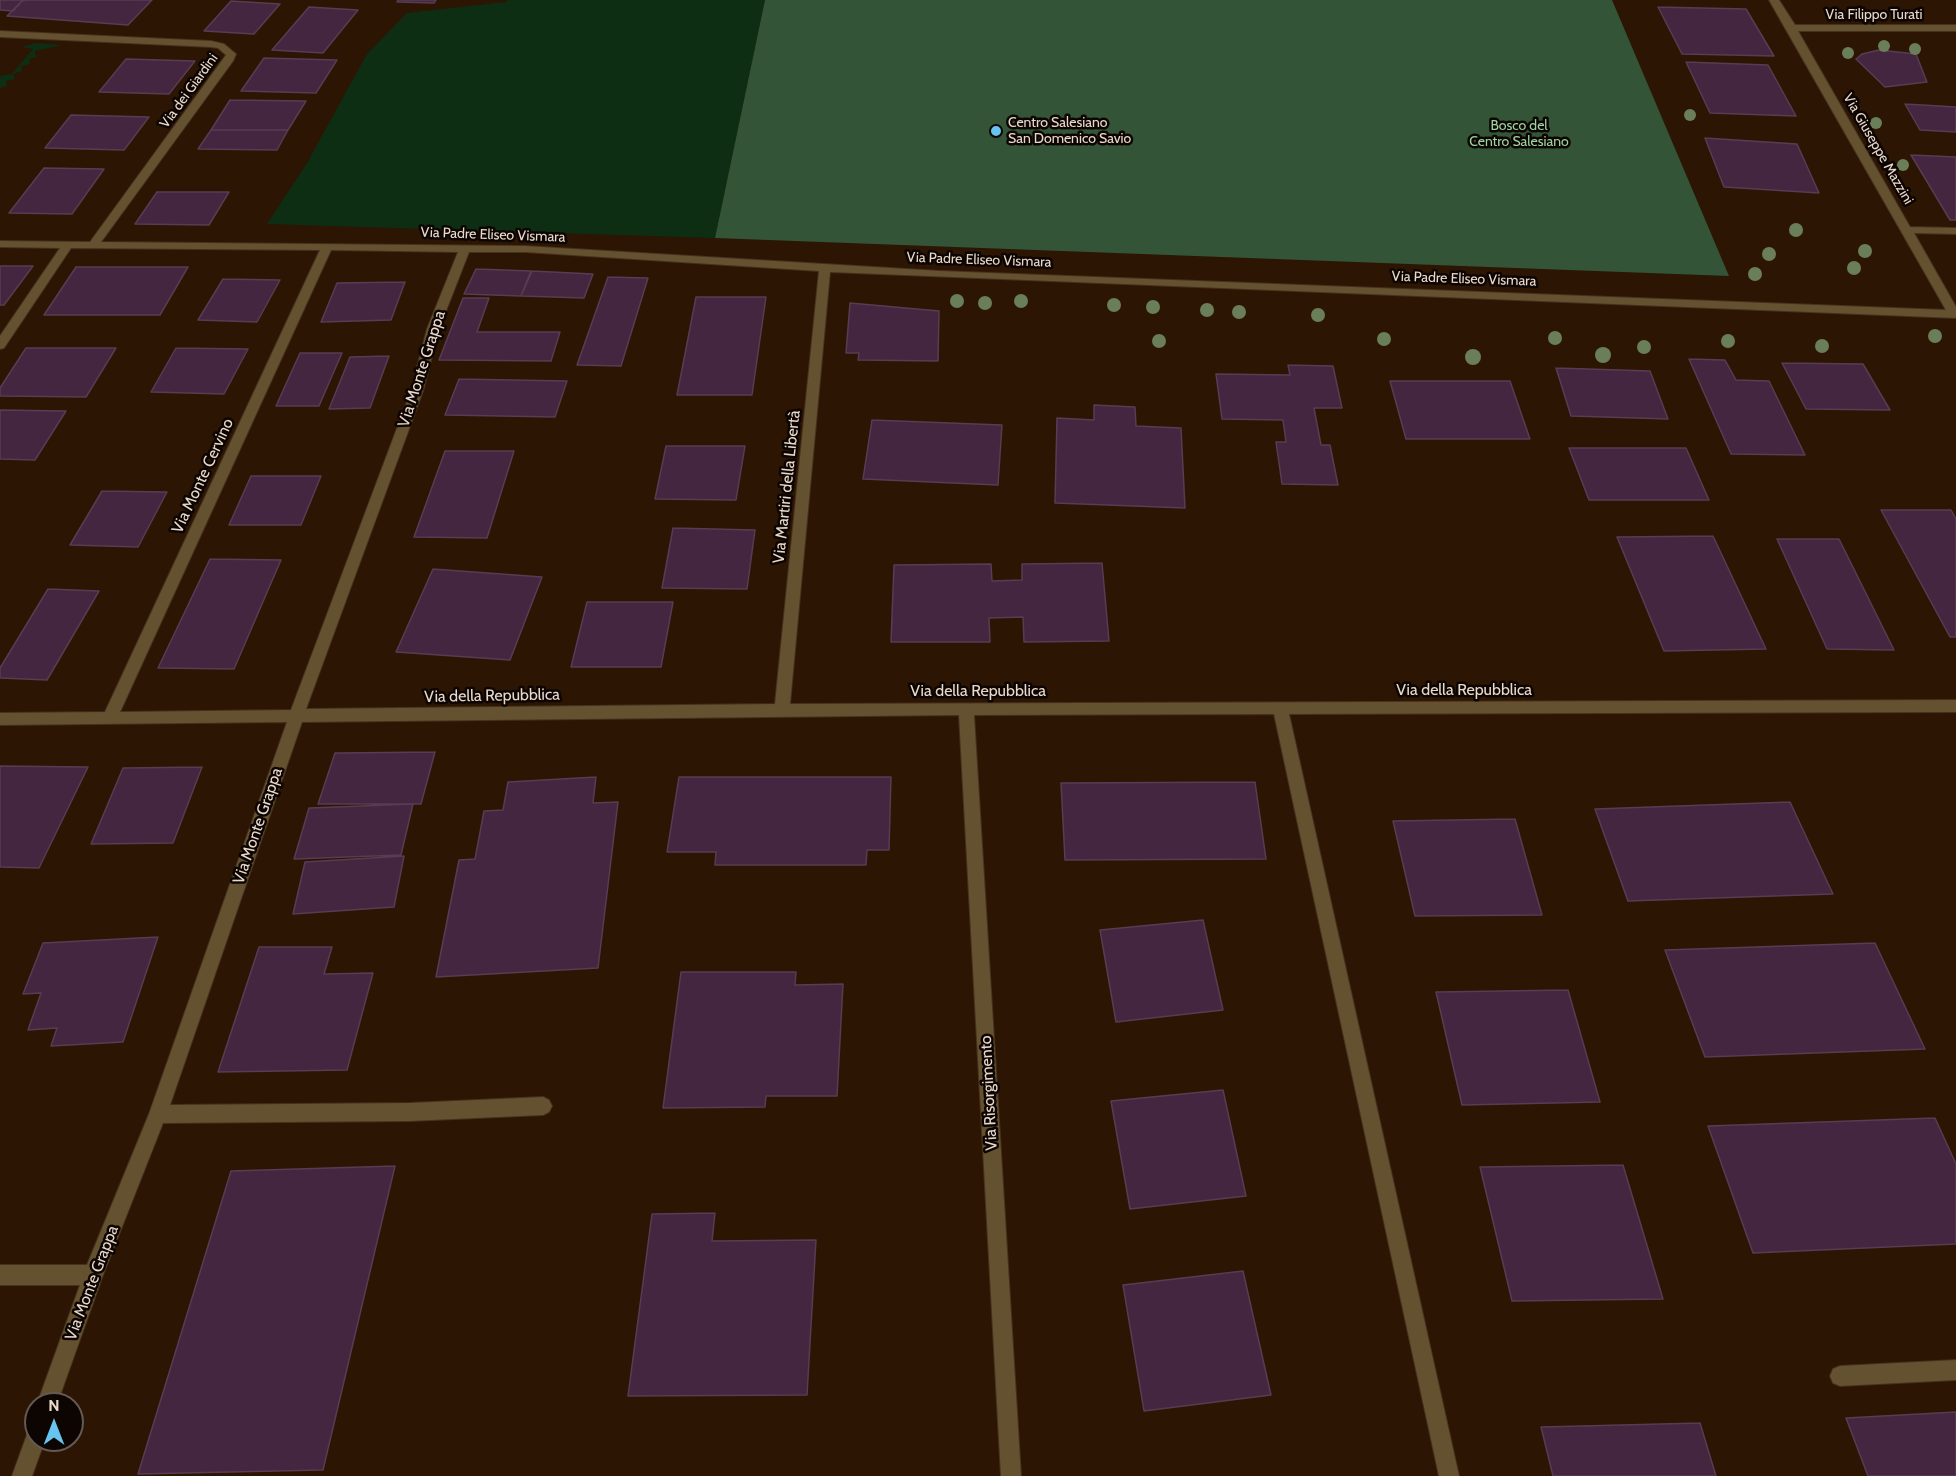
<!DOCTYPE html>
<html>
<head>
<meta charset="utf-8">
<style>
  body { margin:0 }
  #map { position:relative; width:1956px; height:1476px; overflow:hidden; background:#2c1502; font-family:Cabin,sans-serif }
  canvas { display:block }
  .north { position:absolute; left:24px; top:1392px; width:60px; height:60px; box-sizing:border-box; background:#0d0501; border:2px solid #655a53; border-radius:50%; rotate:0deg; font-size:16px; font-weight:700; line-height:24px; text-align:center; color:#e9d9cd }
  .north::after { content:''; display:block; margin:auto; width:21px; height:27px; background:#67c4f0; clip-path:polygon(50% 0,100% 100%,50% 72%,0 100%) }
</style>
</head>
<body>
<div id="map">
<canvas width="1956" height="1476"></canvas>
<div class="north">N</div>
</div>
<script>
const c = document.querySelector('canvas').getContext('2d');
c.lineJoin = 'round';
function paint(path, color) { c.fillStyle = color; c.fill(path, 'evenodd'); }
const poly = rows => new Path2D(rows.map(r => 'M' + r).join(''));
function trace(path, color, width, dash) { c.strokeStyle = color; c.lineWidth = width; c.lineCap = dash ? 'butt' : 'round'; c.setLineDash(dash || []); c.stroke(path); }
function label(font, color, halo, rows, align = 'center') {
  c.font = font + ' Cabin,sans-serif'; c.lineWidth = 5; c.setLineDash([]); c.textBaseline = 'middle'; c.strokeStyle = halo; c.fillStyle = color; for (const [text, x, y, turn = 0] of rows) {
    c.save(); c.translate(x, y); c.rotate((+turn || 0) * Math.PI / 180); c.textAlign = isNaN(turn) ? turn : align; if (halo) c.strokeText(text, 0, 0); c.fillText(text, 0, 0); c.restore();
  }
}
paint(poly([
  [508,0,765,0,715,238,267,224,307,163,367,54,407,13,506,2],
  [36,43,62,45,35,51,36,57,29,59,30,64,21,66,22,71,13,74,15,79,6,81,7,86,0,88,0,76,12,74,33,49,22,47]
]), '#0e2e14');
paint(poly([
  [765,0,1612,0,1729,276,715,238]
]), '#335437');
const building = poly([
  [0,0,26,0,22,1,13,11,0,10,0,0],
  [26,0,152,0,128,25,7,16,22,1,26,0],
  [398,0,436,0,434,3,397,2,398,0],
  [231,1,280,4,254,34,204,31,231,1],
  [309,7,358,10,323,53,272,50,309,7],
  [1658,7,1746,9,1774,56,1682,54,1658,7],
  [1879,50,1916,54,1927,82,1885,87,1856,59,1862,54,1879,50],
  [264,58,337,60,316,93,241,91,264,58],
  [126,59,195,61,169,94,99,92,126,59],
  [1686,62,1768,65,1796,116,1710,113,1686,62],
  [230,100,306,101,288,130,211,130,230,100],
  [1905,104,1956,107,1956,132,1920,130,1905,104],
  [71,115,149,117,124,150,45,148,71,115],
  [211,130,288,130,277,150,198,149,211,130],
  [1705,138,1797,144,1819,193,1724,187,1705,138],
  [1911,155,1956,157,1956,220,1950,220,1911,155],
  [44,168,104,169,72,214,9,213,44,168],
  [157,192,229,192,209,225,135,224,157,192],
  [0,266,33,266,4,305,0,305,0,266],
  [76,267,188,267,160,315,44,315,76,267],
  [476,269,531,271,521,296,464,294,476,269],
  [532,271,593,274,584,298,521,296,532,271],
  [608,277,648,278,621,366,577,365,608,277],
  [223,279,280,280,257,322,198,320,223,279],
  [405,282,391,320,321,322,337,283,405,282],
  [696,297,766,297,752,395,677,395,696,297],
  [463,298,489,298,477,332,560,332,551,361,439,360,463,298],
  [850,303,939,311,938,361,858,360,859,353,846,353,850,303],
  [26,348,116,348,86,397,0,396,0,388,26,348],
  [176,348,248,349,224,394,151,392,176,348],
  [300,353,342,353,319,406,276,406,300,353],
  [389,356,370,408,329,409,350,357,389,356],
  [1689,359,1725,360,1736,380,1769,381,1805,455,1731,454,1689,359],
  [1782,363,1863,364,1890,410,1806,409,1782,363],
  [1288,365,1333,366,1342,408,1314,408,1321,445,1330,445,1338,485,1282,484,1276,442,1286,442,1283,420,1222,419,1216,374,1290,375,1288,365],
  [1556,368,1650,371,1668,419,1571,416,1556,368],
  [459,379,567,381,555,417,445,415,459,379],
  [1390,381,1510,381,1530,439,1406,439,1390,381],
  [1094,405,1135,407,1136,426,1181,428,1185,508,1055,503,1057,418,1094,420,1094,405],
  [0,410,66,411,35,460,0,459,0,410],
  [872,420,1002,425,998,485,863,479,872,420],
  [666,446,745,446,736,500,655,499,666,446],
  [1569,448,1686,448,1709,500,1589,500,1569,448],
  [445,451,514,451,487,538,414,537,445,451],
  [251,476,321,476,301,525,229,525,251,476],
  [102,491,167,492,138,547,70,545,102,491],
  [1881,510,1951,510,1956,519,1956,637,1950,637,1881,510],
  [673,528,755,530,747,589,662,588,673,528],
  [1713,536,1766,649,1664,651,1617,537,1713,536],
  [1777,539,1839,539,1894,650,1827,649,1777,539],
  [210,559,281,560,234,669,158,668,210,559],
  [1102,563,1109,641,1024,642,1023,617,989,618,990,642,891,642,894,565,991,564,992,581,1022,580,1022,564,1102,563],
  [433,569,542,577,510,660,396,652,433,569],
  [48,589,99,591,47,680,0,678,0,668,48,589],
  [587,602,673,602,661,667,571,667,587,602],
  [435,752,421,804,318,804,335,753,435,752],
  [0,766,88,767,39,868,0,867,0,766],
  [202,767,173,843,91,844,123,768,202,767],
  [596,777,593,803,618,802,598,968,436,977,459,860,475,859,484,811,503,810,508,782,596,777],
  [679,777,891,777,889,850,867,850,866,865,715,865,716,852,667,852,679,777],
  [1255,782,1266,859,1065,860,1061,783,1255,782],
  [1790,802,1833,894,1628,901,1595,809,1790,802],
  [413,804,401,855,294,859,309,808,413,804],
  [1515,819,1542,915,1415,916,1393,821,1515,819],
  [404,856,394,907,293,914,305,862,404,856],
  [1203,920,1223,1010,1116,1022,1100,930,1203,920],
  [158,937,123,1042,51,1046,57,1028,28,1030,41,993,23,994,43,943,158,937],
  [1875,943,1925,1049,1705,1057,1665,950,1875,943],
  [259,947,332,947,324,974,373,973,347,1070,218,1072,259,947],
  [681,972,796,972,795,985,843,984,837,1096,766,1096,765,1107,663,1108,681,972],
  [1568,990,1600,1102,1462,1105,1436,992,1568,990],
  [1223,1090,1246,1196,1130,1209,1111,1101,1223,1090],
  [1935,1118,1956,1164,1956,1244,1753,1253,1708,1126,1935,1118],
  [1623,1165,1663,1299,1512,1301,1480,1167,1623,1165],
  [395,1166,323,1470,138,1474,231,1171,395,1166],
  [715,1213,712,1241,816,1240,807,1395,628,1396,652,1214,715,1213],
  [1243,1271,1271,1395,1144,1411,1123,1285,1243,1271],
  [1956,1412,1956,1476,1868,1476,1846,1418,1956,1412],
  [1700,1423,1716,1476,1553,1476,1541,1427,1700,1423]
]);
paint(building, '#452640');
trace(building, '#573d52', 1.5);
const minor = poly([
  [1769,0,1779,0,1795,25,1956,25,1956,31,1798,31,1910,227,1956,228,1956,234,1914,233,1956,307,1956,318,830,272,790,704,1956,700,1956,712,1289,714,1459,1476,1439,1476,1274,714,974,715,1021,1476,1001,1476,959,715,302,722,170,1105,410,1103,543,1097,549,1100,552,1106,549,1112,543,1115,410,1121,163,1123,103,1275,57,1404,37,1404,80,1285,0,1285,0,1265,87,1265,149,1114,287,722,0,725,0,713,105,712,320,250,71,248,4,348,0,349,0,336,60,248,0,247,0,241,90,242,226,55,218,48,211,47,0,37,0,31,211,41,224,44,236,54,233,61,101,242,525,246,940,271,1946,310,1769,0],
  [331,250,458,252,427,329,411,391,291,710,120,712,331,250],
  [469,252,525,252,819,271,775,704,306,709,423,391,439,329,469,252],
  [1956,1360,1956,1380,1840,1386,1833,1383,1830,1376,1833,1369,1840,1366,1956,1360],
  [36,1426,36,1440,45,1440,32,1476,12,1476,29,1429,36,1426]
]);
trace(minor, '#46301e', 2);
paint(minor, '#63512f');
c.fillStyle = '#6a7e59';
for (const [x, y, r] of [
  [1884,46,6],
  [1915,49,6],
  [1848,53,6],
  [1690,115,6],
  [1876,123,6],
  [1903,165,6],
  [1796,230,7],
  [1865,251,7],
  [1769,254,7],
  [1854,268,7],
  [1755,274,7],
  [957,301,7],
  [1021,301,7],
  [985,303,7],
  [1114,305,7],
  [1153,307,7],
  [1207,310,7],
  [1239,312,7],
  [1318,315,7],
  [1935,336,7],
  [1555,338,7],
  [1384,339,7],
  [1159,341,7],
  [1728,341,7],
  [1822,346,7],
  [1644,347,7],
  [1603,355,8],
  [1473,357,8]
]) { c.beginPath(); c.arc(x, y, r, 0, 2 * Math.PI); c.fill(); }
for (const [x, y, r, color] of [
  [996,131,6,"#67c4f0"]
]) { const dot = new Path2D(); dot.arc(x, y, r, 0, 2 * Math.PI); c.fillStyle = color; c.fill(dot); trace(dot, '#0d0501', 2); }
label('14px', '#e9d9cd', '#0d0501', [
  ["Via Filippo Turati",1874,15],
  ["Via dei Giardini",189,91,-54],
  ["Via Giuseppe Mazzini",1878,149,60],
  ["Via Padre Eliseo Vismara",493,235,2],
  ["Via Padre Eliseo Vismara",979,260,2],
  ["Via Padre Eliseo Vismara",1464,279,2]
]);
label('14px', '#e9d9cd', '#0d0501', [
  ["Centro Salesiano",1008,123],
  ["San Domenico Savio",1008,139]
], 'left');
label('14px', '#9cd4a1', '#0d0501', [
  ["Bosco del",1519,126],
  ["Centro Salesiano",1519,142]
]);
label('16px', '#e9d9cd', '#0d0501', [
  ["Via Monte Grappa",422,369,-72],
  ["Via Monte Cervino",203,476,-65],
  ["Via Martiri della Libertà",787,487,-84],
  ["Via della Repubblica",1464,690],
  ["Via della Repubblica",978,691],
  ["Via della Repubblica",492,696,-1],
  ["Via Monte Grappa",258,826,-71],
  ["Via Risorgimento",989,1093,-93],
  ["Via Monte Grappa",92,1283,-69]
]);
</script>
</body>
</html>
